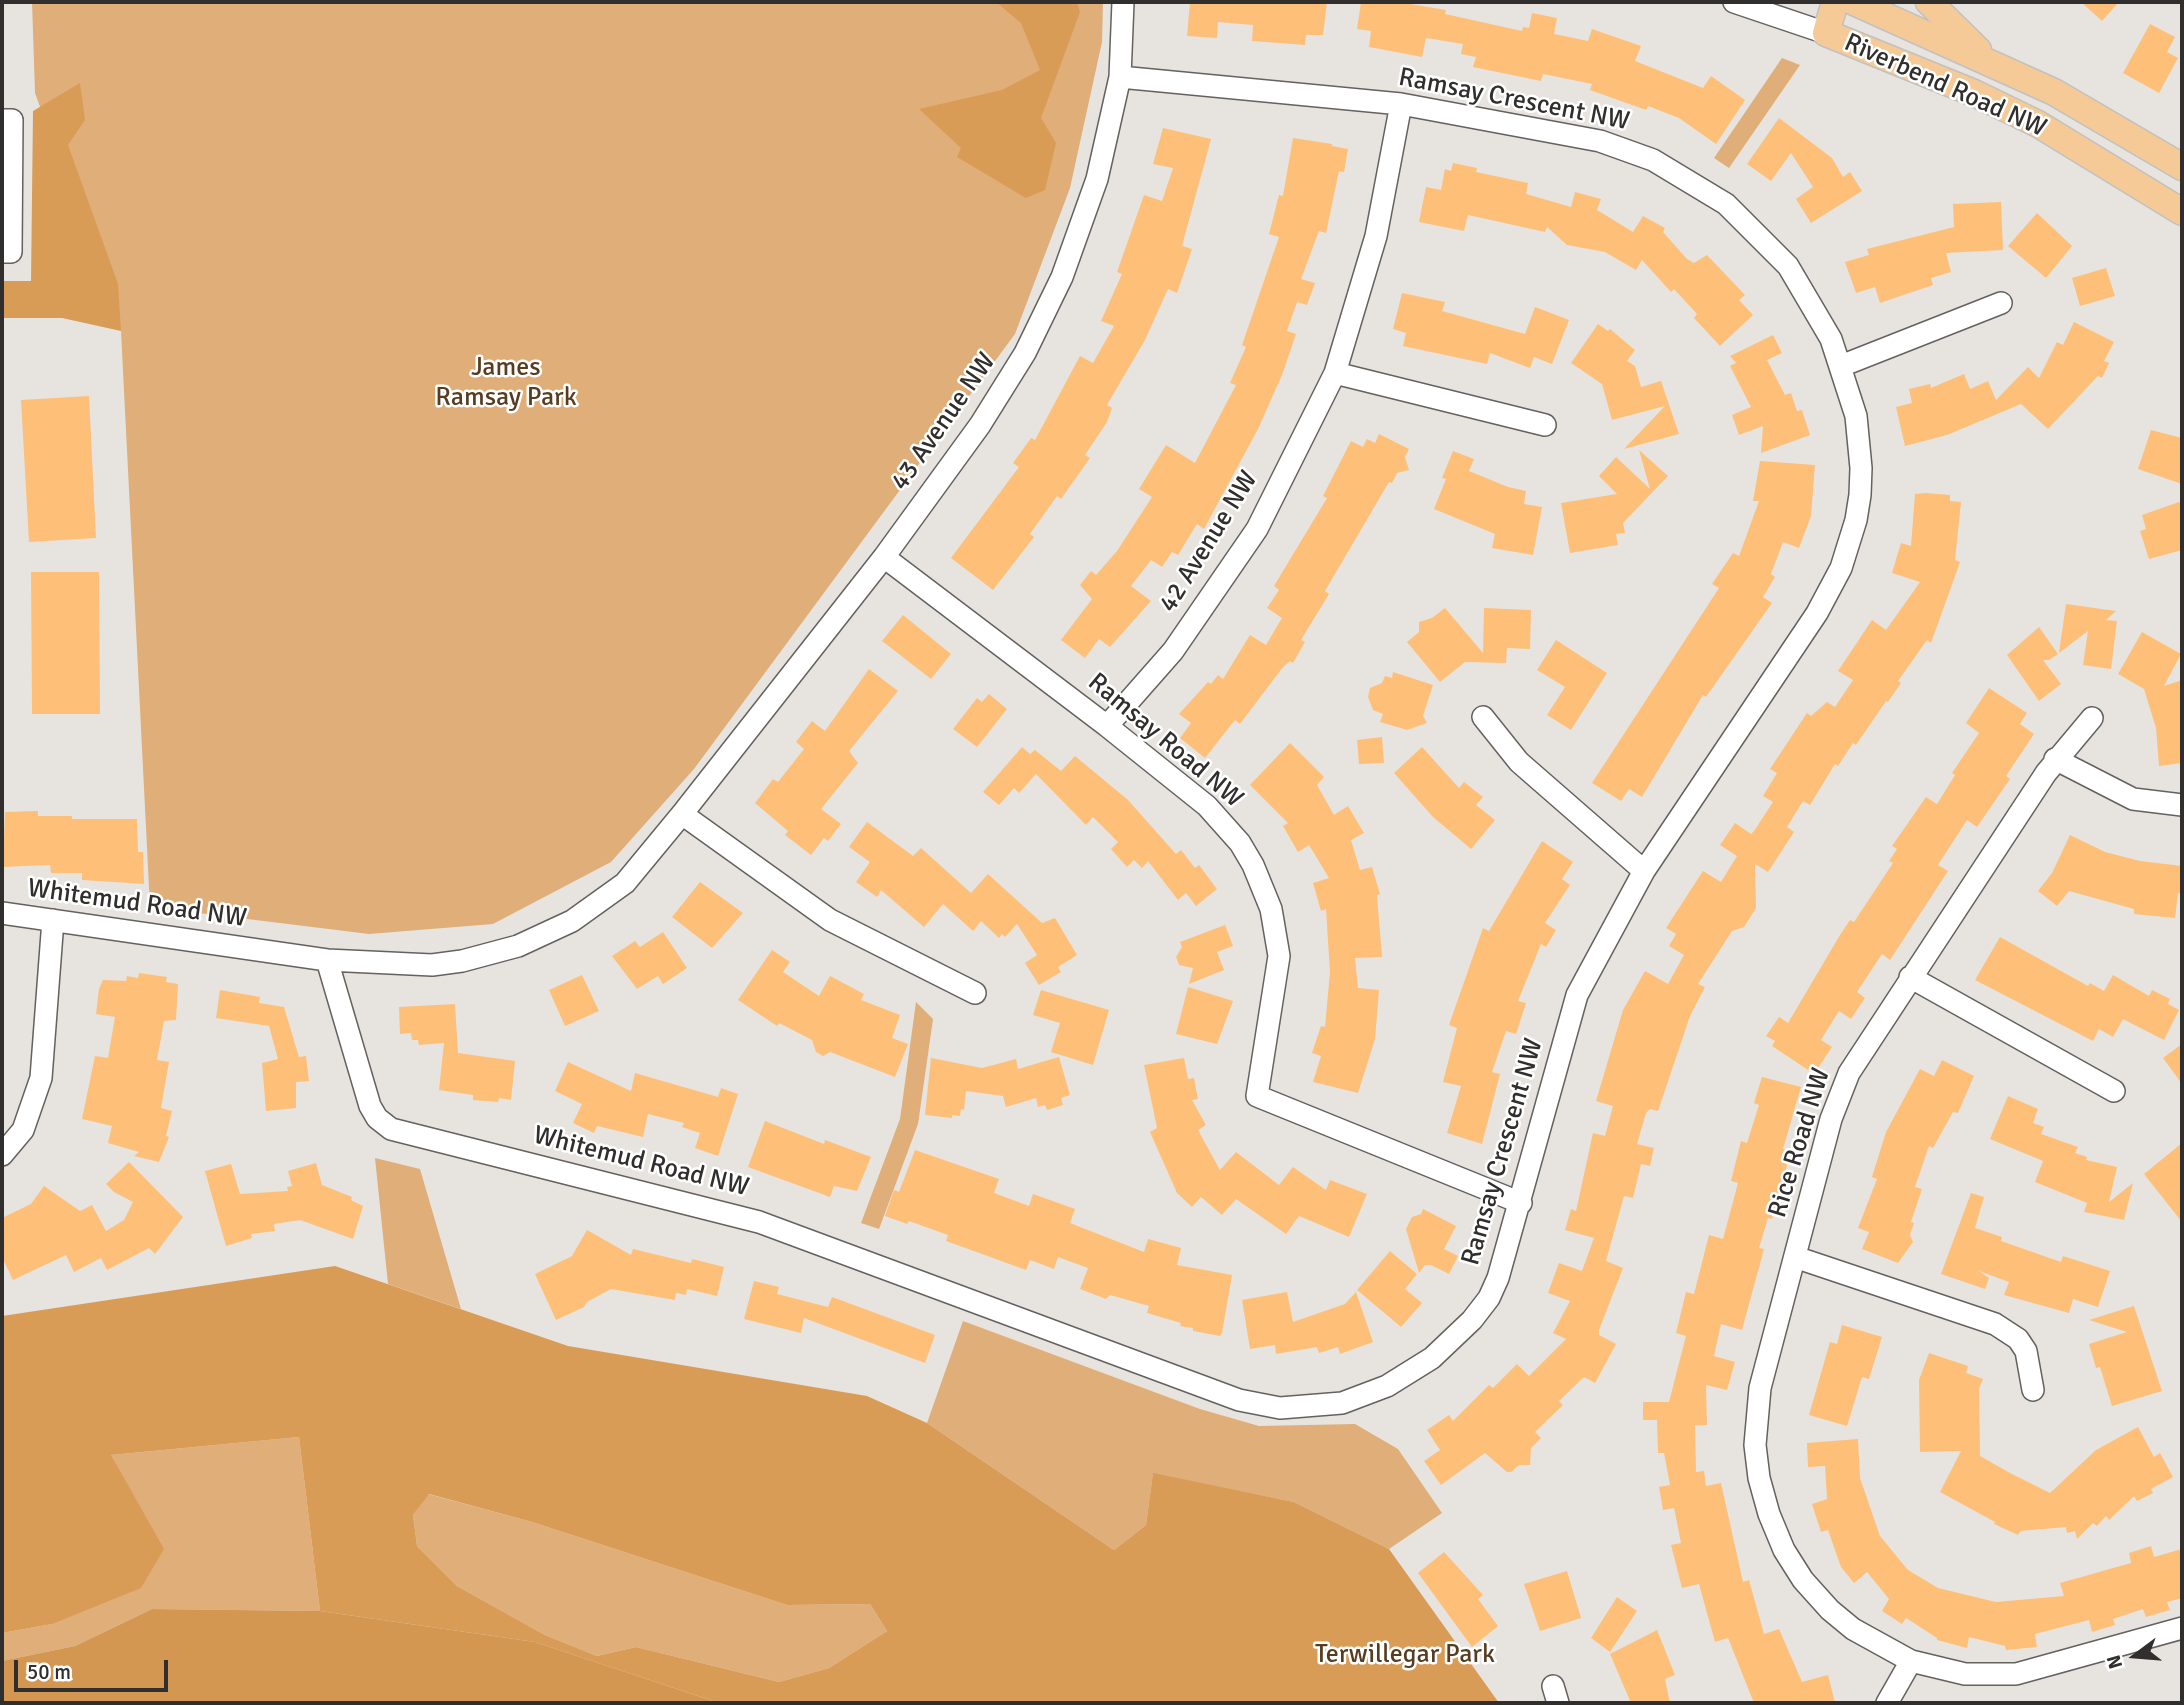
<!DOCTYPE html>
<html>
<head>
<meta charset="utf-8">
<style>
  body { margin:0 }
  #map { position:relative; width:2184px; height:1705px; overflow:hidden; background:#e7e4e0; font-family:Signika,sans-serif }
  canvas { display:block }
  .frame { position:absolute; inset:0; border:4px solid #302f2e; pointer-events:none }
  .north { position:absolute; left:2100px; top:1621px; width:70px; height:70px; -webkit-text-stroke:5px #fff; paint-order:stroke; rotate:254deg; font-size:19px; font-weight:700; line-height:28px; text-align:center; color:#302f2e }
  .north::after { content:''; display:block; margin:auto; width:24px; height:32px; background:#302f2e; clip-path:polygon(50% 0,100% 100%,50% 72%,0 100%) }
  .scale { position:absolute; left:14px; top:1660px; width:154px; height:32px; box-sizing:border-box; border:4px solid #302f2e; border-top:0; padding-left:9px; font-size:21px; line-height:24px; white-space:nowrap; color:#302f2e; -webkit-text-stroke:5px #fff; paint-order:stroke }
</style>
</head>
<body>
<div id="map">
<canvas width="2184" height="1705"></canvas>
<div class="frame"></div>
<div class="north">N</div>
<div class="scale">50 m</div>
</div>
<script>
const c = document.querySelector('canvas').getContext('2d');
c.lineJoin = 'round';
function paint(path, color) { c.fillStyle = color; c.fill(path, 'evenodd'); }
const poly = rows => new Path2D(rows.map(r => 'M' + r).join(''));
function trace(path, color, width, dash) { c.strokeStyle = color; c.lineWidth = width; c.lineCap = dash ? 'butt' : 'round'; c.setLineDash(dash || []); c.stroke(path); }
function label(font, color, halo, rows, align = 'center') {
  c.font = font + ' Signika,sans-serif'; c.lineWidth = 5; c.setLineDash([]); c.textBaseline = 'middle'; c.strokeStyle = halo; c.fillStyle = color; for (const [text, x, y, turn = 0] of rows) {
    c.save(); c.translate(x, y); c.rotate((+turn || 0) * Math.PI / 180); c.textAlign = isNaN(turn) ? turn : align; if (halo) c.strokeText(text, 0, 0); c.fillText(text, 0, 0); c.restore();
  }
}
paint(poly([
  [32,2,1103,2,1102,42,1070,188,1015,334,694,769,611,862,493,924,369,934,150,907,121,331,35,93],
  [1782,58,1800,65,1729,168,1714,158],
  [916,1002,933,1019,918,1124,879,1229,861,1223,900,1119],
  [375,1158,420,1169,461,1309,388,1284],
  [963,1321,1200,1409,1259,1426,1355,1424,1398,1449,1442,1513,1389,1549,1499,1703,1389,1549,1294,1502,1153,1474,1146,1525,1114,1550,927,1423],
  [299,1437,320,1611,152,1609,75,1646,2,1661,2,1633,52,1624,129,1491,111,1455],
  [428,1494,532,1522,787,1605,870,1604,887,1631,829,1668,779,1682,636,1647,597,1656,545,1635,457,1586,417,1546,413,1515]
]), '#e0ae78');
paint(poly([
  [996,2,1077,2,1080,12,1041,118,1056,143,1045,190,1026,198,957,157,961,148,919,109,1002,90,1040,70,1021,23],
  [80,83,85,120,68,145,118,284,121,331,62,318,2,318,2,281,31,281,33,111],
  [335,1266,568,1346,867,1396,927,1423,1114,1550,1146,1525,1153,1473,1294,1502,1389,1549,1499,1703,719,1703,535,1642,320,1611,299,1437,111,1455,164,1549,141,1588,52,1624,2,1633,2,1316],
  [429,1494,532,1522,787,1605,870,1604,887,1631,829,1668,779,1682,636,1647,597,1656,545,1635,457,1586,417,1546,413,1515]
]), '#d99c56');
paint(poly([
  [152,1609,320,1611,535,1642,719,1703,2,1703,2,1661,75,1646]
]), '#d49751');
paint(poly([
  [1190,2,1327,2,1323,35,1306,35,1305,45,1252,41,1253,25,1218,22,1217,38,1187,36],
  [1361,2,1399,2,1446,10,1445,14,1522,31,1523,27,1529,28,1532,13,1557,18,1554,34,1588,41,1592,29,1641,46,1635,61,1703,88,1711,76,1745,100,1716,144,1679,118,1648,106,1646,110,1590,90,1592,84,1543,74,1541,81,1473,67,1476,57,1461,54,1463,44,1426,38,1422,57,1369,47,1371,31,1357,29],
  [2081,2,2119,2,2102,21],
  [2150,24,2175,37,2167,52,2178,58,2159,93,2123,73],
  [1779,118,1832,158,1843,177,1850,172,1862,191,1811,223,1796,199,1813,187,1791,153,1771,181,1747,164],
  [1163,128,1211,139,1182,246,1192,249,1177,293,1168,289,1145,340,1107,405,1112,408,1107,422,1085,455,1090,458,1061,499,1057,496,1030,534,1034,537,993,590,951,558,1019,467,1013,463,1031,438,1035,440,1080,356,1093,363,1114,326,1101,321,1122,274,1117,272,1144,195,1162,201,1173,168,1153,164],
  [1293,138,1332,144,1332,146,1348,149,1344,172,1339,171,1326,233,1319,231,1301,279,1315,283,1307,305,1297,302,1287,331,1296,334,1282,375,1258,429,1204,529,1197,524,1178,555,1172,552,1162,567,1151,560,1131,586,1151,601,1110,647,1099,639,1085,658,1061,640,1092,599,1080,585,1091,571,1096,575,1117,551,1152,497,1139,489,1166,445,1195,463,1236,385,1230,383,1246,347,1242,345,1279,237,1269,234,1279,195,1283,196],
  [1453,163,1477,168,1476,172,1528,183,1526,194,1571,207,1575,192,1601,199,1597,210,1633,232,1643,216,1665,228,1663,232,1687,259,1694,263,1707,255,1745,295,1739,300,1753,315,1720,346,1694,318,1697,314,1674,289,1671,292,1642,260,1636,270,1605,252,1567,245,1547,227,1545,232,1468,215,1464,231,1419,222,1426,187,1441,190,1445,169,1451,171],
  [2001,202,2003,250,1946,253,1951,272,1931,278,1933,285,1880,303,1875,287,1856,293,1845,262,1869,255,1867,249,1954,227,1953,204],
  [2037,213,2072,246,2046,278,2008,246],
  [2106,268,2115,296,2080,306,2072,278],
  [1402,293,1445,302,1442,311,1525,334,1535,307,1569,320,1552,364,1534,357,1530,368,1490,353,1487,364,1403,346,1406,333,1393,329],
  [2074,322,2114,342,2104,361,2109,363,2102,378,2098,376,2048,429,2021,404,1947,435,1905,446,1896,407,1912,403,1909,389,1930,384,1931,388,1964,374,1970,389,1988,381,1996,400,2028,367,2039,378,2057,342,2063,345],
  [1598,324,1608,331,1610,329,1635,350,1627,361,1635,366,1641,387,1661,381,1679,434,1624,449,1665,406,1612,420,1602,384,1571,363],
  [1773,335,1782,353,1767,360,1785,395,1791,393,1797,411,1802,410,1810,435,1761,453,1763,426,1739,435,1732,415,1751,407,1730,366,1736,363,1730,356],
  [89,396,96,538,29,542,21,400],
  [2151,430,2182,438,2182,484,2138,469],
  [1379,434,1409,449,1405,457,1409,470,1397,473,1392,483,1389,482,1325,591,1329,594,1301,640,1305,642,1293,663,1290,661,1283,667,1240,724,1235,720,1205,758,1180,738,1191,723,1179,714,1208,682,1211,684,1218,675,1223,679,1250,635,1266,645,1282,618,1267,608,1279,590,1274,586,1327,498,1323,496,1351,441,1363,447,1367,439,1375,443],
  [1639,450,1668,476,1623,523,1625,533,1616,534,1618,545,1570,553,1561,503,1617,494,1599,476,1616,457,1650,489],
  [1453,451,1474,459,1469,471,1508,487,1526,491,1524,504,1542,507,1533,555,1492,548,1495,534,1434,509,1446,479,1442,478],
  [1760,461,1815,465,1811,516,1799,548,1783,542,1771,574,1775,577,1763,597,1772,603,1706,697,1703,695,1642,797,1629,789,1621,801,1592,783,1719,588,1712,584,1733,553,1739,556,1759,501,1753,501],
  [1926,493,1950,495,1950,501,1961,502,1955,560,1960,562,1949,593,1931,643,1927,640,1898,681,1901,683,1888,702,1886,701,1856,745,1853,743,1838,766,1835,764,1810,805,1803,801,1787,827,1794,832,1768,872,1755,864,1756,908,1744,927,1732,931,1698,984,1705,987,1690,1016,1658,1111,1650,1109,1646,1113,1637,1144,1654,1148,1650,1166,1641,1164,1633,1198,1624,1196,1606,1261,1623,1268,1599,1330,1599,1335,1616,1344,1595,1383,1584,1377,1559,1401,1563,1405,1535,1432,1541,1438,1531,1448,1530,1465,1519,1465,1511,1472,1507,1472,1485,1453,1441,1485,1424,1461,1440,1450,1427,1430,1449,1415,1453,1421,1489,1385,1493,1388,1517,1364,1529,1376,1566,1339,1553,1333,1570,1301,1548,1293,1559,1263,1582,1271,1594,1238,1565,1230,1571,1209,1576,1211,1593,1133,1605,1136,1613,1106,1596,1101,1623,1010,1645,971,1668,984,1684,955,1669,946,1676,934,1666,928,1703,871,1721,882,1737,856,1720,845,1735,823,1751,834,1754,831,1773,802,1763,796,1777,773,1770,769,1807,713,1811,716,1827,702,1835,707,1853,680,1838,671,1872,620,1886,630,1920,582,1892,573,1901,543,1911,546,1915,494],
  [2182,501,2182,550,2149,559,2140,531,2146,529,2142,515],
  [31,572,99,572,100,714,32,714],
  [2066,604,2116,611,2106,620,2117,621,2111,669,2083,665,2088,631,2059,653],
  [1445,608,1483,653,1484,608,1531,610,1530,649,1507,648,1506,663,1465,662,1440,682,1407,642,1419,632,1419,622,1432,618],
  [903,615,951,654,931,679,882,641],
  [2039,627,2058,654,2049,660,2043,660,2061,684,2039,701,2007,655],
  [2142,632,2181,654,2164,686,2182,680,2182,763,2159,766,2156,728,2144,689,2118,674],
  [1556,640,1607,673,1571,730,1547,715,1565,687,1537,670],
  [869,669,898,691,849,751,858,763,821,809,841,824,828,841,824,838,811,855,785,835,788,831,755,803,773,779,778,782,804,749,796,742,812,721,825,731],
  [1393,672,1433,685,1423,716,1427,723,1407,730,1380,722,1383,714,1373,710,1368,697,1370,688,1382,683,1385,676,1392,678],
  [1989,688,2027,713,2020,724,2034,734,2006,776,2010,779,1977,827,1967,820,1938,865,1948,871,1890,960,1882,954,1857,992,1865,998,1851,1019,1839,1011,1821,1040,1832,1047,1814,1074,1772,1046,1775,1041,1766,1036,1779,1017,1788,1023,1840,935,1850,920,1854,922,1893,863,1889,861,1897,849,1892,846,1926,797,1937,804,1955,775,1952,773,1979,733,1966,723],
  [989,694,1007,709,977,747,953,729,977,698,982,702],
  [1382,737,1384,763,1359,764,1357,740],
  [1290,743,1324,777,1317,785,1334,815,1348,806,1364,833,1351,840,1360,870,1372,867,1380,894,1377,895,1382,957,1355,958,1358,988,1379,990,1375,1039,1358,1093,1313,1082,1321,1056,1312,1053,1321,1026,1325,1027,1330,972,1326,909,1321,911,1313,883,1329,878,1309,845,1298,852,1283,826,1288,823,1250,785],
  [1022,747,1030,754,1035,750,1061,771,1075,756,1128,800,1176,854,1181,850,1195,868,1199,865,1217,889,1196,906,1186,893,1178,900,1148,861,1142,868,1134,860,1127,867,1111,849,1118,842,1093,817,1086,825,1036,774,1019,793,1014,788,999,805,983,792],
  [1422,747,1459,788,1464,782,1483,797,1476,805,1495,820,1471,849,1433,817,1394,773],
  [38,811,38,816,72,816,72,819,137,819,138,852,143,852,144,884,82,880,82,873,51,873,50,865,3,867,5,812],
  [867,822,913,856,921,848,971,893,988,874,1042,923,1055,918,1077,955,1058,967,1061,972,1039,985,1025,963,1037,955,1017,924,1005,937,1002,934,999,938,981,921,973,931,943,904,924,927,881,890,877,897,856,882,870,862,849,847],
  [2070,835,2105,852,2140,861,2182,866,2181,894,2178,893,2175,918,2134,914,2134,909,2069,891,2057,906,2038,891,2052,873],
  [1542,841,1573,862,1562,879,1570,885,1545,923,1556,930,1546,947,1541,944,1518,1001,1526,1003,1516,1034,1506,1031,1492,1072,1500,1074,1482,1144,1447,1133,1461,1086,1443,1082,1457,1028,1449,1025,1483,928,1489,931],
  [700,882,743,913,712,948,672,917],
  [1225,925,1233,946,1217,952,1224,970,1189,984,1193,968,1179,965,1176,957,1182,947,1180,942],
  [663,932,687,968,663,984,658,976,637,989,612,956,635,941,640,947],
  [2000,937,2088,986,2090,983,2104,991,2113,975,2149,996,2152,990,2170,999,2168,1004,2179,1010,2164,1040,2123,1019,2113,1037,2099,1029,2093,1041,1975,980],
  [772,950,790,962,783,972,819,996,830,976,864,994,861,1000,900,1015,892,1038,908,1044,895,1077,830,1052,823,1056,816,1052,812,1040,779,1023,777,1026,738,1000],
  [139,973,167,977,166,982,178,984,176,1020,164,1021,157,1060,169,1062,161,1108,172,1111,166,1136,169,1137,159,1162,134,1156,139,1152,108,1143,112,1126,82,1119,95,1056,108,1058,115,1017,96,1014,99,989,103,980,126,981,127,976,138,978],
  [582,975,599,1011,565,1026,549,990],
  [1188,987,1233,1001,1217,1044,1176,1034],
  [220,990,260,997,259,1003,284,1007,299,1057,306,1056,309,1081,296,1082,296,1108,266,1111,262,1063,278,1059,269,1026,216,1018],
  [1041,990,1109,1010,1093,1065,1051,1052,1060,1023,1033,1015],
  [455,1004,458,1053,515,1061,511,1100,499,1098,498,1102,473,1100,473,1095,439,1090,444,1043,419,1045,418,1040,412,1040,411,1033,400,1034,399,1007],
  [2182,1044,2182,1084,2163,1058],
  [1059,1057,1070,1095,1061,1098,1063,1105,1047,1110,1045,1105,1038,1107,1036,1098,1006,1107,1003,1096,966,1091,964,1110,961,1109,960,1116,952,1115,952,1118,925,1115,931,1058,982,1068,1016,1059,1018,1069],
  [1184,1058,1188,1079,1194,1078,1198,1099,1192,1100,1206,1125,1198,1130,1220,1170,1236,1152,1279,1185,1293,1167,1326,1190,1330,1180,1367,1194,1349,1237,1299,1216,1286,1234,1236,1199,1222,1215,1201,1197,1192,1207,1177,1193,1150,1132,1157,1128,1144,1065],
  [1942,1060,1974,1076,1958,1113,1953,1112,1933,1148,1929,1146,1915,1187,1922,1189,1911,1222,1914,1223,1910,1235,1913,1242,1898,1263,1862,1249,1869,1232,1858,1228,1877,1179,1872,1177,1886,1132,1920,1069,1934,1076],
  [568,1062,631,1091,635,1073,718,1097,721,1088,738,1094,718,1156,695,1148,700,1133,682,1127,684,1123,648,1114,643,1137,597,1126,594,1133,573,1123,582,1104,555,1091],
  [1762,1077,1801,1087,1783,1149,1791,1151,1772,1219,1768,1218,1759,1248,1764,1249,1742,1330,1721,1324,1714,1356,1735,1362,1727,1390,1706,1385,1707,1425,1695,1425,1696,1472,1704,1471,1706,1486,1721,1483,1743,1582,1749,1580,1764,1634,1779,1629,1802,1682,1828,1675,1835,1703,1754,1703,1728,1638,1715,1642,1699,1584,1682,1588,1671,1545,1681,1543,1674,1508,1663,1510,1659,1487,1670,1485,1664,1453,1658,1453,1657,1420,1643,1420,1643,1402,1669,1402,1686,1336,1676,1333,1686,1292,1694,1294,1709,1235,1723,1239,1738,1183,1731,1181,1741,1141,1747,1143,1759,1105,1754,1103],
  [2008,1096,2038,1109,2033,1123,2044,1127,2041,1134,2078,1147,2075,1153,2087,1157,2086,1160,2117,1167,2109,1202,2133,1183,2124,1220,2084,1212,2087,1203,2035,1182,2043,1161,1990,1139],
  [765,1121,824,1144,825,1140,871,1157,857,1191,834,1186,830,1197,748,1167],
  [2182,1143,2182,1222,2144,1174],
  [915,1150,999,1179,994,1193,1029,1206,1033,1194,1075,1209,1070,1223,1144,1252,1148,1239,1181,1248,1177,1265,1232,1275,1222,1333,1220,1336,1193,1331,1193,1328,1180,1326,1181,1323,1147,1313,1149,1306,1110,1295,1106,1299,1080,1289,1088,1268,1058,1257,1054,1269,1030,1260,1026,1270,946,1241,948,1235,909,1221,907,1224,885,1216,894,1190,899,1192],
  [129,1162,183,1217,155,1254,149,1248,107,1270,101,1258,74,1272,66,1255,13,1280,2,1257,2,1218,31,1204,44,1186,80,1211,92,1205,106,1231,124,1220,133,1202,114,1192,106,1184],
  [316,1163,322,1185,352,1197,351,1200,363,1206,353,1239,300,1220,274,1224,275,1231,251,1234,252,1238,226,1246,205,1171,231,1164,240,1194,288,1191,287,1187,292,1186,288,1171],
  [1971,1193,1984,1197,1975,1228,2002,1237,2001,1241,2061,1262,2063,1256,2110,1271,2098,1307,2073,1299,2069,1313,2004,1295,2009,1282,1979,1271,1989,1278,1985,1289,1941,1274],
  [1423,1209,1456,1226,1444,1249,1458,1256,1449,1274,1431,1265,1425,1265,1419,1273,1406,1229,1412,1217,1421,1214],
  [587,1230,631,1255,633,1249,691,1263,692,1259,724,1267,717,1296,687,1289,686,1295,676,1293,675,1300,611,1289,587,1302,584,1307,556,1320,535,1274,572,1256],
  [1390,1251,1417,1274,1405,1289,1422,1303,1401,1327,1357,1290],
  [754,1281,779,1287,777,1294,828,1307,832,1297,935,1335,925,1363,804,1318,801,1333,744,1319],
  [1287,1292,1293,1322,1345,1304,1356,1292,1373,1342,1340,1354,1338,1347,1319,1353,1317,1347,1276,1354,1275,1345,1250,1349,1242,1300],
  [2134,1306,2162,1391,2112,1406,2100,1367,2096,1368,2089,1344,2127,1332,2089,1320],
  [1842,1325,1882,1337,1869,1379,1862,1377,1847,1426,1809,1415,1830,1342,1837,1344],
  [1929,1353,1968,1366,1966,1373,1983,1379,1979,1389,1980,1456,2010,1473,2050,1493,2096,1450,2138,1427,2154,1457,2160,1453,2173,1477,2151,1489,2153,1493,2137,1501,2134,1496,2109,1520,2106,1516,2097,1526,2093,1523,2077,1539,2075,1531,2067,1533,2066,1527,2020,1531,2018,1535,1994,1524,1995,1522,1940,1492,1961,1451,1920,1452,1919,1380],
  [1858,1439,1860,1478,1880,1536,1908,1570,1938,1588,1996,1602,2064,1596,2060,1583,2131,1563,2129,1553,2151,1546,2154,1557,2182,1549,2182,1598,2167,1602,2170,1610,2146,1617,2143,1609,2113,1619,2115,1625,2092,1632,2089,1620,2035,1634,2037,1647,2006,1650,2005,1646,1969,1637,1967,1648,1937,1640,1937,1638,1906,1618,1902,1624,1882,1611,1889,1599,1867,1572,1854,1583,1841,1567,1828,1530,1821,1532,1812,1504,1827,1499,1825,1466,1808,1467,1807,1443],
  [1444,1552,1483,1595,1478,1599,1498,1626,1472,1647,1418,1573],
  [1567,1571,1581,1618,1540,1631,1524,1584],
  [1617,1597,1637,1611,1610,1652,1591,1638],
  [1657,1630,1675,1675,1665,1679,1670,1703,1631,1703,1610,1654]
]), '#febf79');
const minor = poly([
  [1734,2,1826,33],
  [2,120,12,120,11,252,2,252],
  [1841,366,2001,303],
  [1335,373,1545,425],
  [884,557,1107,726,1207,806,1240,843,1253,865,1271,909,1279,956,1257,1096,1521,1203],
  [1483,717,1519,762,1644,871],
  [1107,726,1173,651,1257,529,1335,373,1376,236,1401,104],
  [2055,759,2133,799,2182,805],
  [682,814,830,920,975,993],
  [2,913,327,960,370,1106,377,1118,391,1129,759,1222,1239,1400,1280,1408,1342,1403,1387,1386,1432,1358,1472,1320,1489,1298,1498,1278,1577,995,1644,871,1817,613,1841,568,1856,520,1860,495,1861,468,1856,416,1831,339,1788,266,1726,204,1653,160,1600,141,1401,104,1120,77],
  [327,960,432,965,462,961,518,946,572,921,625,883,682,814,884,557,980,425,1025,353,1062,277,1097,179,1120,77,1123,2],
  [1910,977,2114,1091],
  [2,1155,23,1130,41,1078,53,920],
  [1795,1257,1995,1324,2018,1339,2026,1351,2033,1390],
  [1911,1661,1853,1629,1830,1610,1803,1580,1784,1550,1769,1514,1759,1478,1755,1445,1760,1388,1831,1119,1849,1073,2046,773,2092,718],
  [1553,1686,1558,1703],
  [1887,1703,1911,1661,1965,1674,2016,1674,2182,1628]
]);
const major = poly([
  [1835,2,1826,33,1974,93,2038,124,2182,212],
  [1854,2,2054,92,2182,167],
  [1929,2,1978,50]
]);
trace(minor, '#64615e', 24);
trace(major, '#c1c1c0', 29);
trace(minor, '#fff', 21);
trace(major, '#f5ca97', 26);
label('26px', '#302f2e', '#fff', [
  ["Riverbend Road NW",1945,86,24],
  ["Ramsay Crescent NW",1514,100,11],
  ["43 Avenue NW",944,422,-55],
  ["42 Avenue NW",1209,542,-58],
  ["Ramsay Road NW",1165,741,40],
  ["Whitemud Road NW",137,904,8],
  ["Rice Road NW",1800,1143,-73],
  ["Ramsay Crescent NW",1503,1152,-74],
  ["Whitemud Road NW",641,1162,14]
]);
label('26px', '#573c1f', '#fff', [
  ["James",506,368],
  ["Ramsay Park",506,398],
  ["Terwillegar Park",1405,1655]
]);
</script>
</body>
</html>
